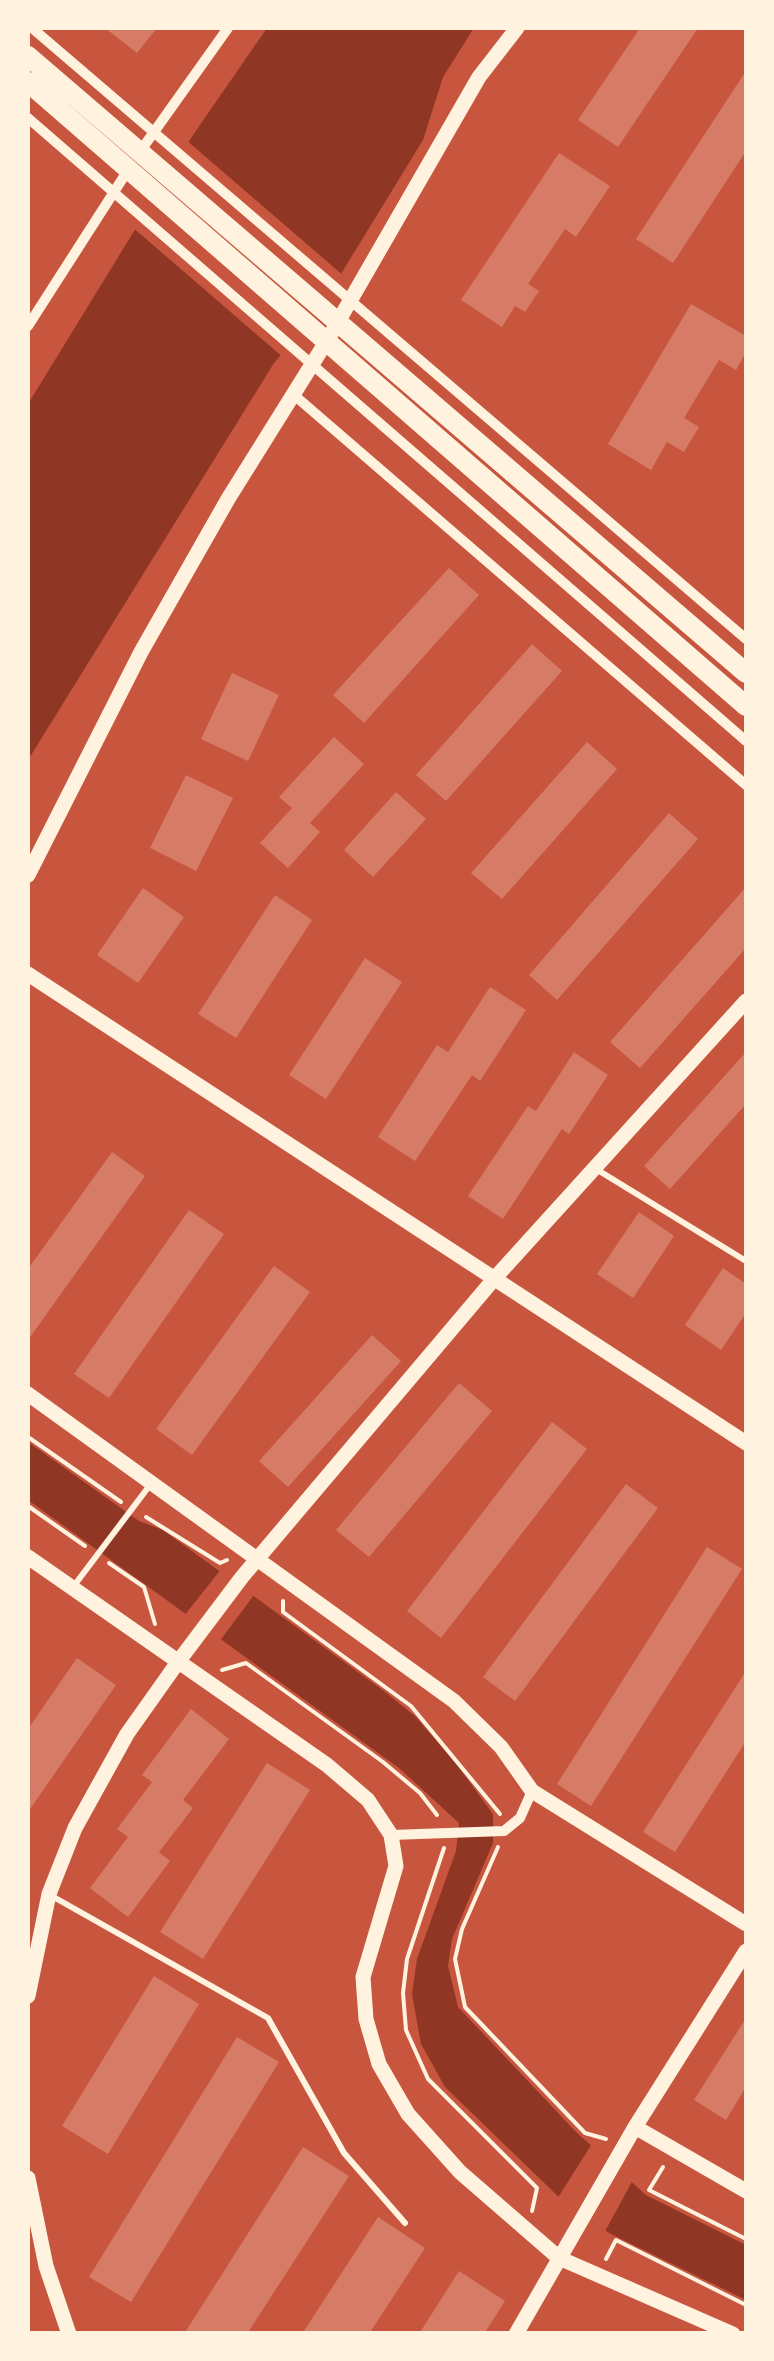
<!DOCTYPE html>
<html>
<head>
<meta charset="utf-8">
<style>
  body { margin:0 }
  #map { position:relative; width:774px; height:2361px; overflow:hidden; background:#c8553d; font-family:Rubik,sans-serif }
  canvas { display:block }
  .frame { position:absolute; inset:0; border:30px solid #fff3e0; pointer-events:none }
</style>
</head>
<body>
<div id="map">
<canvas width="774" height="2361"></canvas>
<div class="frame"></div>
</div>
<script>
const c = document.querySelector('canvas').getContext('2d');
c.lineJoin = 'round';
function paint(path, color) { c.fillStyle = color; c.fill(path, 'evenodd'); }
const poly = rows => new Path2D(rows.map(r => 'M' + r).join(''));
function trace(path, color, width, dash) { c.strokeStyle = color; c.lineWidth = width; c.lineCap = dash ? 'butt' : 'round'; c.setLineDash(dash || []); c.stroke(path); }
paint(poly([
  [267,28,474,28,443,77,423,140,317,313,274,363,28,760,28,404,193,135],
  [28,1442,139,1521,163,1530,384,1691,416,1717,457,1765,493,1814,493,1843,452,1939,448,1966,458,2007,576,2132,646,2195,746,2245,746,2300,609,2233,565,2203,445,2087,421,2044,412,1994,417,1959,456,1851,459,1823,399,1768,28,1500]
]), '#8f3625');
paint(poly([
  [185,139,345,277,321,316,285,359,131,226],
  [222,1568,257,1591,219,1642,184,1616],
  [593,2142,634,2178,603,2235,556,2201]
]), '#c8553d');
paint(poly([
  [105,28,157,28,137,53],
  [640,28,698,28,618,147,578,120],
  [746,71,746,151,673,263,636,239],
  [559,153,610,186,576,237,565,229,528,284,539,291,525,312,515,306,502,327,461,300],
  [691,304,746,336,746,352,736,370,719,360,684,418,699,427,684,452,667,442,651,470,608,444],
  [449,568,479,595,364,723,333,695],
  [532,644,562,671,446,801,416,775],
  [232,673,279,695,248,761,201,739],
  [334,737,364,764,310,823,320,832,288,868,260,843,292,808,279,797],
  [587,742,617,769,502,899,471,873],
  [186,775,233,798,196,871,150,848],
  [396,792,426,819,373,877,344,850],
  [669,813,698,839,557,1000,529,975],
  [746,887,746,948,640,1068,610,1042],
  [143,888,184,917,138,983,97,955],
  [275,895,312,920,236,1038,198,1014],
  [365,958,402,982,326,1099,289,1075],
  [490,987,526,1010,480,1081,472,1075,415,1161,378,1137,437,1045,448,1052],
  [574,1052,608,1075,569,1134,562,1129,503,1219,468,1196,528,1106,536,1111],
  [746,1052,746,1104,670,1189,644,1166],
  [112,1152,145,1176,28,1340,28,1269],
  [189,1210,224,1234,109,1398,74,1374],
  [639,1212,674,1236,633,1298,597,1274],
  [274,1266,310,1292,192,1455,156,1429],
  [723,1268,746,1284,746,1313,721,1350,685,1325],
  [372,1335,401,1361,288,1487,259,1461],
  [459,1383,492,1411,369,1557,336,1530],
  [552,1422,587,1449,441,1638,407,1611],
  [626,1484,658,1508,515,1701,483,1677],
  [707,1547,742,1569,591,1806,557,1784],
  [77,1658,116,1685,28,1812,28,1729],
  [746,1671,746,1741,675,1852,643,1832],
  [191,1709,229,1739,183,1800,193,1808,159,1852,170,1861,128,1917,90,1888,128,1837,117,1829,152,1782,142,1775],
  [267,1763,310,1790,203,1959,160,1932],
  [154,1976,199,2004,108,2154,62,2126],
  [746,2018,746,2087,726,2120,694,2100],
  [237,2037,279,2062,131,2302,89,2277],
  [303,2147,349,2176,247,2334,184,2334],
  [378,2217,425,2248,369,2334,302,2334],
  [459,2271,505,2301,484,2334,419,2334]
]), '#d67c66');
trace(poly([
  [28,1437,121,1502],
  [28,1506,85,1546],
  [146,1517,220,1563,227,1560],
  [109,1563,144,1587,155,1624],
  [283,1601,283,1612,411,1706,500,1814],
  [222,1670,246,1663,383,1762,420,1793,437,1815],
  [498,1847,462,1929,455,1959,465,2007,585,2133,606,2139],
  [444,1848,407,1959,403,1993,406,2030,428,2079,537,2188,532,2211],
  [663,2167,649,2190,746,2239],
  [606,2259,616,2240,746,2305]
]), '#fff3e0', 4);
trace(poly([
  [596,1169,746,1261],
  [73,1587,150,1485],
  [50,1895,268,2018,344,2153,405,2223]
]), '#fff3e0', 6);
trace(poly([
  [32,28,746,639],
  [28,118,746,741],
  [139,153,228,28],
  [28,326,130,167],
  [294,395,746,785],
  [391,1835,504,1831,520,1818,532,1791]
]), '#fff3e0', 10);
trace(poly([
  [28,875,141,652,228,499,331,334,479,77,517,28],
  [28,974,746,1443],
  [28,1394,454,1701,501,1747,532,1791,746,1924],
  [28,1557,327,1765,368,1800,391,1835,396,1866,363,1977,366,2019,379,2064,408,2114,460,2172,559,2258,733,2334],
  [28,1996,49,1894,75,1828,127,1734,178,1662,242,1577,494,1279,746,1001],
  [635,2127,746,2191],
  [28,2178,46,2266,69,2334],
  [516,2334,635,2127,746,1951]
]), '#fff3e0', 15);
trace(poly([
  [28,56,746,673],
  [28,82,746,706]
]), '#fff3e0', 20);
</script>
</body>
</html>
